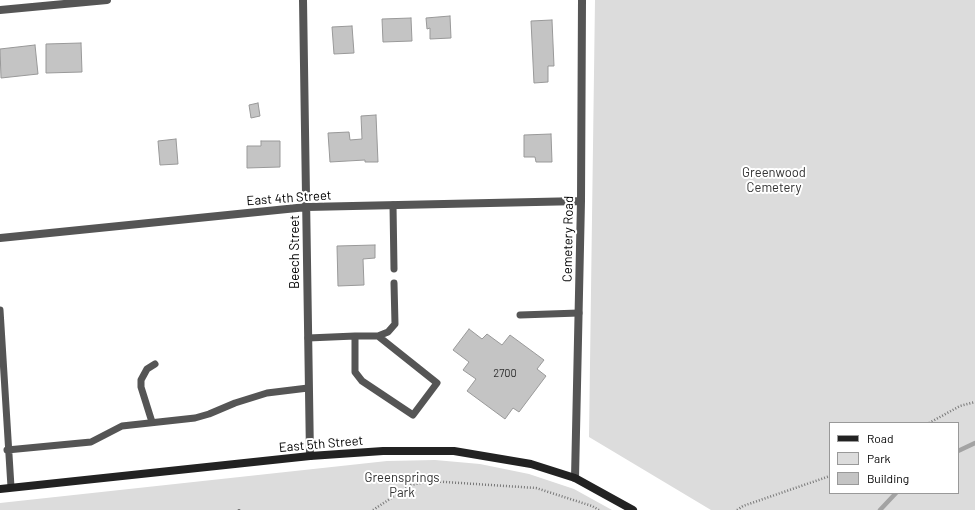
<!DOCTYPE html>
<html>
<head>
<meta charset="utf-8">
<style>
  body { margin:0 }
  #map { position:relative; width:975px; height:510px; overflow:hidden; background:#fff; font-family:Barlow,sans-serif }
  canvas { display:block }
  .legend { position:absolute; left:829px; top:422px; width:130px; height:72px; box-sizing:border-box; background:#fff; border:1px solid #999; margin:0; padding:5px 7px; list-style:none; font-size:12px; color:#000 }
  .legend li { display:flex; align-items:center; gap:8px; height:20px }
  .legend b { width:20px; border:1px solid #999 }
</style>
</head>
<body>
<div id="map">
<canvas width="975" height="510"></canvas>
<ul class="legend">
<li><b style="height:5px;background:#222"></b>Road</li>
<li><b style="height:11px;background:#dcdcdc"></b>Park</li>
<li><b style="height:11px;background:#c4c4c4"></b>Building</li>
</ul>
</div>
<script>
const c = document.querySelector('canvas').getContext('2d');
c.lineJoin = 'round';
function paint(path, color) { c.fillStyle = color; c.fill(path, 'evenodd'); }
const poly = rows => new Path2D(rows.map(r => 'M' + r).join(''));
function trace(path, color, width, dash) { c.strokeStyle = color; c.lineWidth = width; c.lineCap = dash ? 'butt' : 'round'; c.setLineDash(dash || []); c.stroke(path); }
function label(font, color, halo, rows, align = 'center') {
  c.font = font + ' Barlow,sans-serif'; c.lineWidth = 4; c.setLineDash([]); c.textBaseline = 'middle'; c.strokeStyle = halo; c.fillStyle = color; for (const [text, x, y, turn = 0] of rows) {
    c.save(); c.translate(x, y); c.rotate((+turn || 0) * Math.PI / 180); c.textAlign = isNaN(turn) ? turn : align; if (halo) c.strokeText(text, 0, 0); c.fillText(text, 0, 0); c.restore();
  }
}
paint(poly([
  [595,0,975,0,975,510,711,510,589,437],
  [830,423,958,423,958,493,830,493],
  [435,460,480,464,529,474,574,489,612,510,0,510,0,503,387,461]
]), '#dcdcdc');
trace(poly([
  [958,451,975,443],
  [880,510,896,493]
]), '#a3a3a3', 4.5);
const building = poly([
  [450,16,451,38,430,39,430,28,427,29,426,18,450,16],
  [411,18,412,41,383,42,382,19,411,18],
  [552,20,554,66,548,66,548,82,534,83,531,21,552,20],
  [352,26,354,53,334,54,332,27,352,26],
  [81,43,82,72,46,73,46,44,81,43],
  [35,45,38,74,1,78,0,49,35,45],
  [258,103,260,116,251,118,249,105,258,103],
  [376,115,378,162,365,162,365,160,330,162,328,133,349,132,350,140,362,139,361,116,376,115],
  [551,134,552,162,536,162,535,157,524,157,524,135,551,134],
  [176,139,178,164,160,165,158,141,176,139],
  [261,141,280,141,280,167,247,168,247,146,261,146,261,141],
  [375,245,375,258,363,259,364,285,338,286,337,246,375,245],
  [469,329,482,339,487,334,502,345,510,335,544,360,537,369,546,376,519,412,513,408,505,419,467,391,476,379,463,370,469,362,453,350,469,329]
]);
paint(building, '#c4c4c4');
trace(building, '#999', 1);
trace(poly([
  [929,423,960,406,975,402],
  [239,509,239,510],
  [373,510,411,485,430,481,536,488,592,506,599,510],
  [737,510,743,506,830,476]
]), '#777', 2.5, [1, 2]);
trace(poly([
  [393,205,394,269],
  [0,310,11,487],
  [520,315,579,313],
  [378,336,388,332,395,324,394,283],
  [308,338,355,336,355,372,362,381,413,415,437,383,378,336,355,336],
  [152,422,141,387,141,380,147,369,155,364],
  [7,450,91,442,122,426,195,418,209,414,235,403,267,393,308,388]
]), '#555', 7);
trace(poly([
  [303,0,310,456],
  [0,10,107,0],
  [0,238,307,207,581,201],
  [575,478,581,201,582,0]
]), '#555', 8);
trace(poly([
  [0,489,310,456,383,451,454,451,531,464,575,478,633,510]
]), '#222', 8);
label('11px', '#313131', null, [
  ["2700",505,373]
]);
label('13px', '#333', '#fff', [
  ["Greenwood",774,173],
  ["Cemetery",774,188],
  ["Greensprings",402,478],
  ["Park",402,493]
]);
label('13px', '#000', '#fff', [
  ["East 4th Street",289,198,-4],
  ["Cemetery Road",568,239,-89],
  ["Beech Street",295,252,-90],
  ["East 5th Street",321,444,-5]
]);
</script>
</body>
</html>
